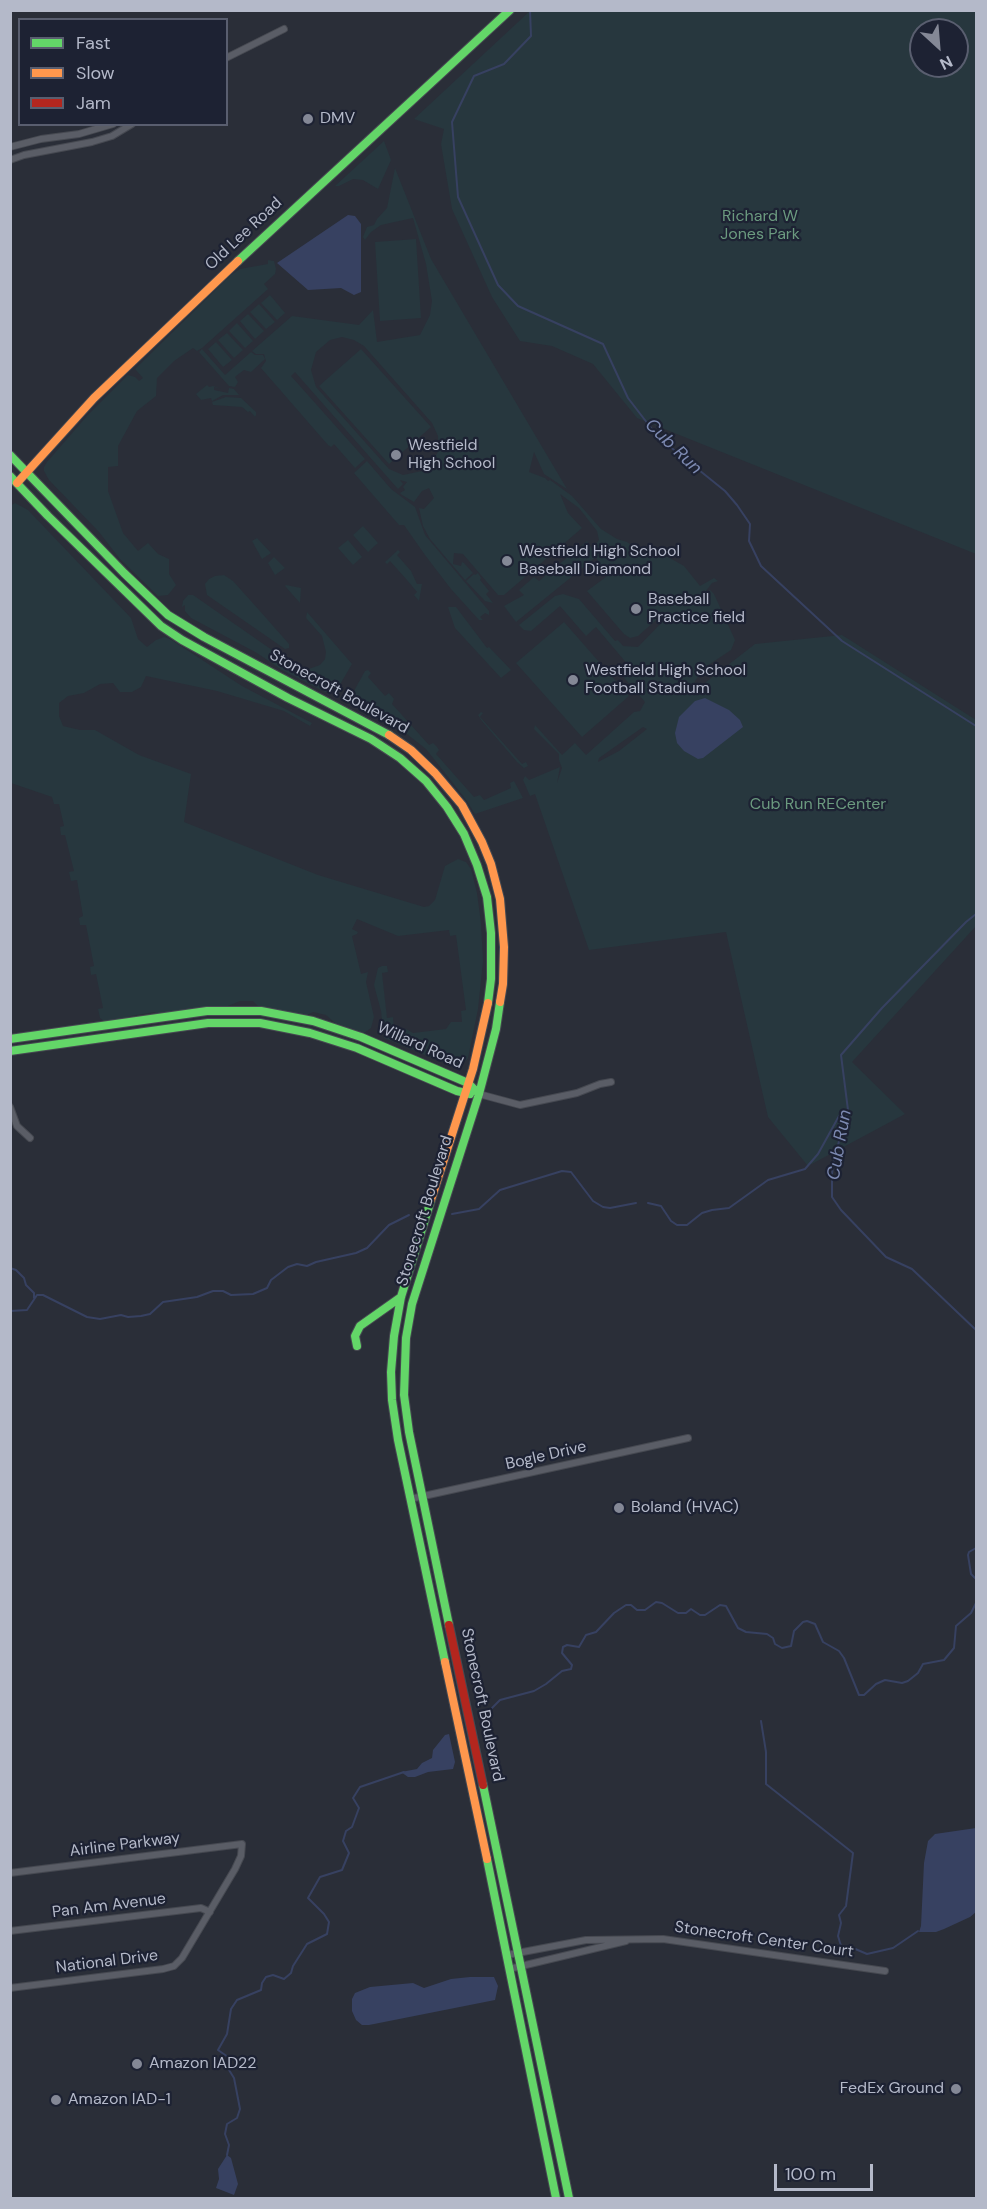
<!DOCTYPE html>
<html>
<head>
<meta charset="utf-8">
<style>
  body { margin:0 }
  #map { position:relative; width:987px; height:2209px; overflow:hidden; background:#2a2e38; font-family:"DM Sans",sans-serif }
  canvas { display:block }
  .frame { position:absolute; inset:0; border:12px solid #b4b9c9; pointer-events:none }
  .legend { position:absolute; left:18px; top:18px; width:210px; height:108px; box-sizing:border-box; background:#1d2233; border:2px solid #595e6f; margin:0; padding:8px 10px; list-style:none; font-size:18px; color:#b4b9c9 }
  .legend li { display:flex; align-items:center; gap:12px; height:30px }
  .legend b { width:30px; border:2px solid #595e6f }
  .north { position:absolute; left:909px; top:18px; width:60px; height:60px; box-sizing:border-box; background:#1d2233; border:2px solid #595e6f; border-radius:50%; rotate:154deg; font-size:16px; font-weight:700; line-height:24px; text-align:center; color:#b4b9c9 }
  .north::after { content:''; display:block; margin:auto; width:21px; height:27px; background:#848896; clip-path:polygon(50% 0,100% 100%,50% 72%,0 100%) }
  .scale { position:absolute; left:774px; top:2164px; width:99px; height:27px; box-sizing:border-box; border:3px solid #b4b9c9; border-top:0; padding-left:8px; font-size:18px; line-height:21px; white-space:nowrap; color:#b4b9c9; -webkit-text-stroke:4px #1d2233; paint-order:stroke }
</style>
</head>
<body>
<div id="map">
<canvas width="987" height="2209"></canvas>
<div class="frame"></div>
<ul class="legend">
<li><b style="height:8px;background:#63d668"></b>Fast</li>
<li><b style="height:8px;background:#ff974d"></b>Slow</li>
<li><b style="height:8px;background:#b3261e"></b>Jam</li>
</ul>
<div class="north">N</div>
<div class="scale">100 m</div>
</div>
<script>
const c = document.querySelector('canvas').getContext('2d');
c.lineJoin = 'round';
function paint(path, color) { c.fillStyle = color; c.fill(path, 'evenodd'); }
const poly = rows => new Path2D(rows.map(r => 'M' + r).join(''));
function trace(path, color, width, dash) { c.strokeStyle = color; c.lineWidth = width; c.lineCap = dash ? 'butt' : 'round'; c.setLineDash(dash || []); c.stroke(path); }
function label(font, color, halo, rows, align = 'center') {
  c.font = font + ' "DM Sans",sans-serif'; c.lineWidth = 4.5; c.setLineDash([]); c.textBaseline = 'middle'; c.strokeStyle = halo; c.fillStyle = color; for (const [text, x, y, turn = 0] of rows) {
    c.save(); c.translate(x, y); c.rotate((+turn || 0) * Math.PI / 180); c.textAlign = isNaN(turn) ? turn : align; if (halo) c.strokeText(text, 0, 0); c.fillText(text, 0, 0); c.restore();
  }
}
paint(poly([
  [531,10,976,11,976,554,637,418,593,364,552,346,520,341,492,297,452,209,441,144,444,129,414,119],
  [921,30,957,30,957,66,921,66],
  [384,141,391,160,378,189,363,180,353,179,339,186,335,186],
  [395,168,431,259,567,489,544,474,534,452,529,472,545,478,548,481,550,480,572,496,601,529,617,539,627,542,640,552,668,557,684,566,700,586,714,578,718,581,712,583,706,591,707,592,710,590,714,594,735,640,731,650,704,668,695,681,692,693,755,644,842,635,976,720,976,926,852,1062,905,1114,808,1166,768,1117,726,932,589,950,535,794,530,796,523,780,525,776,529,780,560,767,557,783,562,768,559,760,559,754,534,729,535,725,562,755,575,743,586,755,634,712,640,711,645,702,619,672,629,666,596,627,586,636,560,606,531,631,524,630,519,625,555,596,563,594,579,599,615,641,618,640,623,646,638,647,667,617,663,614,638,636,630,638,624,634,587,591,606,577,596,557,516,622,504,606,524,595,519,590,534,577,539,581,587,541,592,549,599,540,597,531,579,508,560,494,568,513,582,528,504,595,498,595,463,554,454,553,453,564,461,566,462,562,464,563,473,573,465,580,430,539,423,526,419,508,424,509,434,498,429,488,422,491,414,502,402,495,400,493,405,490,403,487,407,482,400,480,403,484,398,489,295,372,291,376,365,459,355,468,334,444,331,447,328,445,261,368,266,361,264,354,256,354,252,351,292,316,359,325,373,310,377,342,420,335,430,315,432,301,426,264,413,218,381,225,371,232,365,240,363,237,367,227,374,225,377,219,387,208],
  [342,337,354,340,364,346,432,423,438,436,439,450,431,464,422,471,403,475,389,469,316,387,311,370,316,352,330,340],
  [643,727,647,729,619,751,598,762,599,758],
  [416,239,421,318,380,321,375,242],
  [268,260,274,261,276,269,275,274,264,284,268,289,202,348,197,351,193,348,174,361,157,378,156,396,137,411,118,446,118,466,108,467,108,491,123,533,138,551,148,543,158,554,169,559,169,574,176,585,168,595,158,596,120,559,99,532,49,480,44,471,44,467,47,462,87,416,128,375,135,377,139,381,143,378,135,369,231,275,240,269,268,264],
  [270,295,285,313,277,320,261,303],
  [259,304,275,322,266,329,250,312],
  [248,314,264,331,255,339,240,321],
  [237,323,253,341,245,348,229,331],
  [227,333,243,350,234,358,218,340],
  [216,342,232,360,223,367,208,349],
  [202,349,225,375,251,352,255,355,263,355,265,359,251,372,244,370,236,376,235,377,238,382,235,387,229,386,199,352],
  [361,349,431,427,389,464,319,386],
  [207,385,209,387,213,386,221,389,214,387,214,390,228,393,229,388,234,389,239,395,223,395,212,401,211,398,201,400,196,394],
  [226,397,241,398,256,412,256,415,255,417,250,411,248,412,242,407,213,405,212,402],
  [367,461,391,489,415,507,425,535,489,611,489,615,485,613,480,617,483,620,479,620,451,589,425,555,404,525,399,525,354,473],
  [15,503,28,510,131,618,138,639,147,647,156,640,164,637,170,639,242,686,312,723,310,726,284,711,217,691,146,676,141,687,132,692,120,692,113,683,100,684,84,693,68,696,59,703,59,716,63,726,80,730,95,730,139,755,191,774,184,822,318,875,424,907,429,906,435,900,445,866,458,859,466,862,471,869,477,893,481,923,483,961,478,1009,468,1058,461,1066,456,1068,384,1038,381,1011,374,985,378,968,382,966,387,966,388,972,382,973,387,1018,393,1017,394,1031,406,1029,413,1033,446,1029,451,1022,462,1022,461,1011,466,1010,456,935,450,936,449,930,398,936,357,919,352,929,358,932,357,934,352,936,361,974,368,972,366,982,374,1017,371,1028,364,1033,335,1023,326,1015,313,1012,307,1015,260,1008,253,1001,240,1001,228,1006,158,1014,154,1012,131,1016,125,1019,104,1021,100,1018,98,1009,103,1008,96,974,91,975,90,967,94,966,86,925,80,925,79,918,83,916,77,880,71,881,69,872,74,871,65,835,61,835,60,827,64,826,59,804,54,804,52,797,11,783,10,506],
  [363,526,378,543,368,552,353,535],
  [257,538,271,553,262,559,252,541],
  [348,540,362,557,353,565,338,548],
  [398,550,400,552,397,555,411,571,417,584,422,584,419,601,414,595,417,592,407,580,390,561,387,564,385,562],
  [274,557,285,568,275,575,268,563],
  [478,573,481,578,480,580,489,591,486,594,493,603,485,601,466,581,474,574,475,575],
  [224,575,233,581,259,610,289,644,289,648,285,649,207,595,205,584,209,579,215,576],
  [286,585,301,588,300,603,285,586],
  [188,595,193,595,295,666,306,670,320,665,325,659,326,652,322,636,306,618,307,612,352,664,338,688,332,692,325,692,282,670,257,653,191,618,185,611,185,605,182,607,183,601],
  [448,607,456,607,487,648,489,647,511,670,501,678,455,628],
  [564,622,629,696,582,737,516,663],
  [368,670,371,673,368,677,385,696,389,693,394,699,392,704,429,745,433,743,437,747,439,750,436,754,474,797,480,795,484,800,511,788,510,783,514,781,523,798,475,814,464,797,426,749,398,727,361,707,355,697,353,700,355,689,365,671],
  [481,712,483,713,480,717,522,764,526,762,528,766,524,768,517,762,482,721,478,715]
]), '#27373e');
paint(poly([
  [348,215,355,216,361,224,361,292,354,295,341,288,308,290,277,263],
  [705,698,729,710,740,720,743,727,703,758,698,759,684,751,677,743,675,733,679,717,695,701],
  [449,1734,455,1762,453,1769,428,1772,415,1777,408,1777,401,1772,417,1769,422,1763,432,1758,433,1750,445,1735],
  [976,1828,976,1912,970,1917,944,1929,936,1932,919,1932,921,1926,924,1863,928,1841,935,1834],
  [470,1977,494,1977,498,1986,495,2000,369,2025,362,2025,356,2020,352,2011,352,1999,355,1993,370,1987,413,1983,424,1988,451,1979],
  [227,2155,231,2158,238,2184,234,2195,216,2188,219,2179,218,2169]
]), '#374161');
trace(poly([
  [530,10,531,36,504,64,474,76,452,122,458,197,498,285,518,306,603,344,628,398,658,437,725,491,737,505,750,524,749,541,761,566,842,641,976,726],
  [976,914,966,922,882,1008,841,1055,848,1110,834,1159,832,1174,832,1197,841,1210,886,1257,912,1269,976,1330],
  [648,1203,661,1206,671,1221,677,1225,687,1225,702,1213,712,1210,729,1208,768,1180,805,1169,818,1154,839,1116,848,1110],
  [452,1214,479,1209,500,1190,562,1171,571,1172,593,1201,603,1207,610,1208,636,1203],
  [10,1268,16,1270,24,1278,26,1285,34,1293,34,1298],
  [10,1311,27,1310,37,1295,43,1295,87,1317,100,1319,121,1315,128,1317,141,1316,150,1314,163,1302,197,1297,213,1291,223,1291,231,1295,253,1294,267,1288,271,1280,288,1267,297,1264,307,1266,316,1262,356,1253,367,1248,389,1225,409,1215],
  [976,1548,969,1552,968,1555,971,1574,976,1579],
  [481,1719,500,1700,534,1691,546,1684,562,1671,571,1669,572,1665,562,1653,563,1647,567,1645,579,1647,586,1635,596,1632,614,1613,626,1605,631,1605,637,1610,645,1610,656,1602,662,1603,678,1613,686,1613,691,1609,700,1615,705,1615,720,1605,726,1606,738,1628,746,1632,767,1634,773,1638,775,1644,782,1648,791,1646,794,1631,803,1622,807,1621,815,1624,823,1642,839,1651,844,1658,859,1695,864,1695,876,1684,885,1680,902,1683,908,1681,918,1673,923,1664,944,1660,954,1648,956,1626,971,1613,976,1603],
  [761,1721,766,1752,766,1784,853,1853,846,1906,839,1915,841,1923,838,1936,842,1949,853,1948,867,1954,893,1948,918,1931],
  [227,2155,229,2145,225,2134,227,2124,237,2118,240,2109,234,2078,229,2070,228,2057,218,2050,227,2034,231,2009,237,2000,261,1990,262,1983,266,1977,273,1975,284,1979,291,1973,293,1966,307,1944,327,1934,329,1922,324,1914,308,1898,320,1877,342,1870,349,1853,343,1841,346,1831,352,1827,359,1808,353,1798,360,1787,404,1772]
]), '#374161', 2);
const street = poly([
  [226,58,284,29],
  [10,147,41,139,79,134,113,124],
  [10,160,24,155,92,142,112,136,132,124],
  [479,1094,520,1105,577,1093,600,1084,611,1082],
  [10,1107,17,1126,30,1138],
  [410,1499,688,1438],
  [10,1873,242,1844,241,1856,235,1869,182,1958,174,1966,163,1969,10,1988],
  [10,1931,201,1908,210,1912],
  [507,1955,586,1940,663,1939,885,1971],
  [509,1969,626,1941]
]);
const fast = poly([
  [238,261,510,10],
  [10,455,124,573,168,615,204,637,389,735],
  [10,476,48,516,161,626,182,640,288,698,371,739,400,758,426,781,447,807,464,834,477,865,487,897,491,933,491,979,488,1003],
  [10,1039,207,1011,261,1011,313,1021,361,1037,468,1083,479,1094],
  [10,1051,208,1023,260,1023,310,1033,357,1048,457,1091,470,1094],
  [431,1200,401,1297,394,1336,391,1372,392,1400,398,1440,445,1662],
  [357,1346,355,1336,360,1326,401,1297],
  [449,1625,409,1432,404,1395,406,1338,412,1304,479,1094,496,1029,500,1002],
  [483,1785,569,2198],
  [487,1859,556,2198]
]);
const slow = poly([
  [17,483,94,398,238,261],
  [389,735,411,750,435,773,462,805,482,842,491,864,500,899,504,947,503,984,500,1002],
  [431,1200,473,1069,488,1003],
  [445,1662,487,1859]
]);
const jam = poly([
  [449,1625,483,1785]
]);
trace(street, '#464951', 8);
trace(fast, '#464951', 10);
trace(slow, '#464951', 10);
trace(jam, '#464951', 10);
trace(street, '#5a5d66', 6);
trace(fast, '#63d668', 8);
trace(slow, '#ff974d', 8);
trace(jam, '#b3261e', 8);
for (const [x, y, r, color] of [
  [308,119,6,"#848896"],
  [396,455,6,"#848896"],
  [507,561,6,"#848896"],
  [636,609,6,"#848896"],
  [573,680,6,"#848896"],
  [619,1508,6,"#848896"],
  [137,2064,6,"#848896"],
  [956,2089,6,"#848896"],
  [56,2100,6,"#848896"]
]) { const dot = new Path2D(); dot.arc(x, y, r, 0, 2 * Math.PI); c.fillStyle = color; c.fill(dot); trace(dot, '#1d2233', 2); }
label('16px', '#b4b9c9', '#1d2233', [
  ["DMV",320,119],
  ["Westfield",408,446],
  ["High School",408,464],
  ["Westfield High School",519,552],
  ["Baseball Diamond",519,570],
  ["Baseball",648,600],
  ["Practice field",648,618],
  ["Westfield High School",585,671],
  ["Football Stadium",585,689],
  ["Boland (HVAC)",631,1508],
  ["Amazon IAD22",149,2064],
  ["FedEx Ground",944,2089,"right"],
  ["Amazon IAD-1",68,2100]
], 'left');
label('16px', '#6b9a7f', '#1d2233', [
  ["Richard W",760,217],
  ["Jones Park",760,235],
  ["Cub Run RECenter",818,805]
]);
label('16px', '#b4b9c9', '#1d2233', [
  ["Old Lee Road",244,234,-43],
  ["Stonecroft Boulevard",339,692,29],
  ["Willard Road",420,1046,24],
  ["Stonecroft Boulevard",425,1211,-73],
  ["Bogle Drive",546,1456,-13],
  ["Stonecroft Boulevard",482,1705,78],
  ["Airline Parkway",125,1845,-7],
  ["Pan Am Avenue",109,1906,-7],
  ["Stonecroft Center Court",764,1940,8],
  ["National Drive",107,1962,-7]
]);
label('italic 18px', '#7c89b1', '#1d2233', [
  ["Cub Run",673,447,44],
  ["Cub Run",840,1145,-80]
]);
</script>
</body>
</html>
